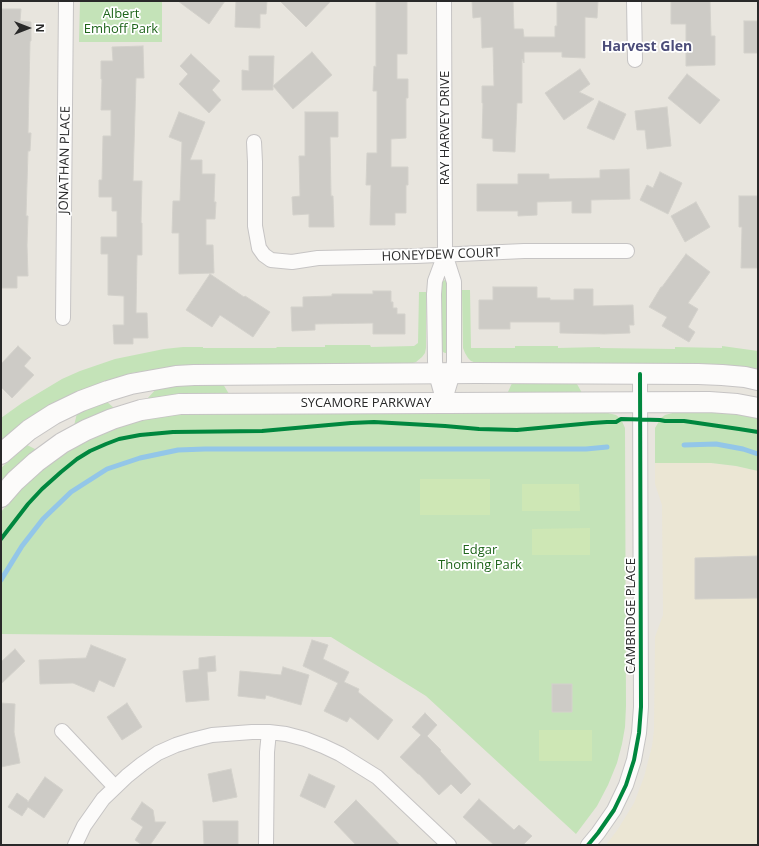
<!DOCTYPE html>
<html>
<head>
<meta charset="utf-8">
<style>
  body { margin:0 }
  #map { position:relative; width:759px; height:846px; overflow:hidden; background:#e8e5de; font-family:"Open Sans",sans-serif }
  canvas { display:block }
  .frame { position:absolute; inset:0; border:2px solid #292929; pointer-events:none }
  .north { position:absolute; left:8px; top:8px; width:40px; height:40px; -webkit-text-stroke:3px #fff; paint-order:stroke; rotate:90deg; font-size:11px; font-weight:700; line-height:16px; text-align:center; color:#292929 }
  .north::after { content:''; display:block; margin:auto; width:14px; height:18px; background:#292929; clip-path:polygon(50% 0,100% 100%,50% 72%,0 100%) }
</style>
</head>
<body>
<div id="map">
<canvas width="759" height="846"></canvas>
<div class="frame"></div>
<div class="north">N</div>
</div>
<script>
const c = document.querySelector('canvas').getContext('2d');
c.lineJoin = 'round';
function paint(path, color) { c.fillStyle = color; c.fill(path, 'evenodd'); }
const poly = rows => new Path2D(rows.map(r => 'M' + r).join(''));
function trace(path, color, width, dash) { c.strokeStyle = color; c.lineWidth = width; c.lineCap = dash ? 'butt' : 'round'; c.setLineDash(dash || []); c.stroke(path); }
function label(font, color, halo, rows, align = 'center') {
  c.font = font + ' "Open Sans",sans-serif'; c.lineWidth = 3.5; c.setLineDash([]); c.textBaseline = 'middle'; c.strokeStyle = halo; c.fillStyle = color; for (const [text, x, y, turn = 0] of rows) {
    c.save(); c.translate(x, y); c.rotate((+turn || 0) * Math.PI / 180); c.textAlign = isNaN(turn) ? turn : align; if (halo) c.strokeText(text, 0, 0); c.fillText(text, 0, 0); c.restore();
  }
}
paint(poly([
  [655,463,711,463,736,466,758,471,758,845,606,845,618,829,634,803,644,777,652,746,654,730,655,637,663,615,662,505,655,484]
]), '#ebe6d4');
paint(poly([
  [80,1,162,1,162,42,79,42],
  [445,280,447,281,447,353,445,353,443,352,442,350,441,282],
  [462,290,470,290,471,348,515,348,515,346,558,346,558,348,600,347,600,348,675,349,675,347,722,348,722,346,758,351,758,369,719,364,479,364,471,361,468,358,465,353,463,348],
  [419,292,426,292,426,348,425,353,422,357,416,362,410,364,160,369,132,373,116,379,1,442,1,418,22,403,62,379,80,371,115,359,164,349,183,347,203,347,203,348,276,348,277,347,325,347,325,345,370,345,371,347,414,346,418,343],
  [512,383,561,383,577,384,582,393,508,392],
  [223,384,229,394,147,399,157,388,174,385],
  [106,401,114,408,74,426,77,413],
  [604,412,616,415,621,419,625,428,626,706,625,727,622,744,617,763,608,785,597,806,576,834,426,696,331,637,1,634,1,512,16,494,29,481,42,470,59,457,76,446,113,429,134,422,156,417,178,414,208,413],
  [676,412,704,412,737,414,758,418,758,471,736,466,711,463,655,463,655,428,661,418,665,415],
  [27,445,37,450,1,483,1,468]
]), '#c4e3b8');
paint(poly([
  [420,479,490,479,490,515,420,515],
  [522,484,579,484,580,511,522,511],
  [590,528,590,555,532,555,532,529],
  [539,730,592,730,592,761,539,761]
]), '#cee7b5');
trace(poly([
  [684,445,716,444,743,449,758,454],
  [1,580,22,546,43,519,71,492,107,469,140,458,178,450,205,449,586,449,607,447]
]), '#93c6e8', 5);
const building = poly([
  [178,1,225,1,209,24,178,1],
  [236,1,267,1,266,14,260,14,260,28,235,27,236,1],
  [280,1,331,1,306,27,280,1],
  [376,1,407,1,407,54,397,54,397,79,408,79,408,98,406,98,406,138,391,139,391,167,408,167,408,185,406,185,406,213,395,213,395,225,370,225,371,185,366,185,367,153,377,153,377,91,373,91,374,66,376,67,376,1],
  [472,1,513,1,514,29,523,29,524,37,555,37,555,26,557,26,557,1,598,1,597,18,585,17,585,58,562,57,562,52,524,52,524,63,522,59,522,103,517,103,515,152,493,151,493,139,482,138,483,103,482,103,482,86,494,86,493,47,482,48,481,17,473,18,472,1],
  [671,1,710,1,711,36,715,36,715,65,686,66,686,24,671,24,671,1],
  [1,9,21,9,20,21,31,22,31,41,30,41,28,133,31,133,30,151,28,151,26,216,28,216,27,245,28,276,17,276,17,288,1,288,1,9],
  [744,21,758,21,758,53,744,53,744,21],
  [143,46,144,78,136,78,133,181,142,181,141,223,142,223,142,255,137,255,136,313,147,313,148,338,133,338,133,344,114,344,113,325,124,325,124,296,108,295,108,254,101,254,101,237,117,237,117,211,112,211,112,197,99,197,99,180,102,180,103,136,111,136,111,110,101,110,102,79,101,79,101,61,113,61,112,47,143,46],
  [312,52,332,75,293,109,273,86,273,90,242,90,242,70,249,71,249,56,274,56,273,86,312,52],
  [191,54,220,81,212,90,221,100,209,113,179,84,188,74,180,66,191,54],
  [580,69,590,84,579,92,594,99,564,120,545,93,580,69],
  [687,74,720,100,700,124,668,98,687,74],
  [599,101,626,114,614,140,587,128,599,101],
  [667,107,671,146,647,149,645,130,637,130,635,111,667,107],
  [179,112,205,122,190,160,202,160,202,174,215,174,214,202,216,202,215,219,206,219,206,245,213,245,214,273,179,274,179,233,172,233,173,201,180,201,182,142,169,137,179,112],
  [305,112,338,112,338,137,330,137,331,196,333,196,334,227,309,227,309,214,293,215,292,197,300,196,299,156,305,156,305,112],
  [629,169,630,199,591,200,591,213,572,213,572,201,537,202,537,215,518,216,518,211,477,211,477,184,518,184,518,174,549,174,549,179,600,178,600,170,629,169],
  [660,172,682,183,668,214,640,200,647,185,653,188,660,172],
  [739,196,758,196,758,268,741,268,742,227,739,227,739,196],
  [696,202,710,227,685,242,671,216,696,202],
  [686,254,710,272,688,303,698,309,688,327,695,332,689,342,662,326,667,317,649,307,661,287,662,287,686,254],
  [210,274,244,297,245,296,270,312,253,337,220,315,212,327,186,310,210,274],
  [493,287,537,287,537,298,550,298,550,300,574,300,574,289,593,289,593,306,633,305,634,325,629,325,630,333,604,334,560,333,560,322,510,322,510,329,479,329,479,300,493,300,493,287],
  [373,291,391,291,391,302,393,302,393,308,397,308,397,314,405,314,405,334,373,334,373,323,315,324,315,330,292,331,291,307,303,307,303,297,332,296,332,294,373,294,373,291],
  [18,346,31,358,24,366,34,375,12,398,1,387,1,364,18,346],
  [758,556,758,598,695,599,695,558,758,556],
  [312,640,328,645,323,659,349,672,344,682,359,689,358,692,393,720,378,740,350,717,347,722,324,711,338,683,303,666,312,640],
  [91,645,126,659,114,687,99,680,94,692,73,683,40,684,39,660,86,658,91,645],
  [15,649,25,661,1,684,1,662,15,649],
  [215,656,216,671,207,672,209,700,186,702,183,671,199,669,199,658,215,656],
  [283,667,309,675,301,705,266,695,265,699,238,696,240,671,281,675,283,667],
  [552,684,572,684,572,712,552,712,552,684],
  [1,703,15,704,14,732,20,763,1,767,1,703],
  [127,703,142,727,122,740,107,717,127,703],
  [425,713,437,725,427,736,441,750,440,751,471,784,461,794,451,784,439,795,419,774,418,774,400,757,421,735,412,727,425,713],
  [231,769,237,797,213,802,208,774,231,769],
  [309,774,335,786,325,808,300,796,309,774],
  [45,777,63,790,44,818,28,807,22,816,8,807,17,793,27,800,28,802,45,777],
  [479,799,514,830,519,825,532,836,523,845,494,845,463,817,479,799],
  [356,800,400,845,356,845,334,822,356,800],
  [142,802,153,810,155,822,166,822,150,845,142,845,135,840,143,827,131,819,142,802],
  [203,821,238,821,238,845,204,845,203,821]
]);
paint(building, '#cdcbc6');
trace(building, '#d3d1cb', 1);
const minor = poly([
  [444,1,445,254,454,282,454,361,453,373,444,403],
  [634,1,635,60],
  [254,142,255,162,255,226,259,248,264,255,271,260,292,262,318,258,416,256,524,251,627,251],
  [63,318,66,1],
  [444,403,436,374,435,361,434,294,435,281,445,254],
  [62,731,115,787],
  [75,845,84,826,103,799,127,776,142,764,158,753,176,745,192,740,212,735,252,732,269,732,286,734,305,739,323,746,340,754,377,777,449,845],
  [266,845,267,752,269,732],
  [588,845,598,833,614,810,626,785,634,760,639,733,641,707,640,374]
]);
const secondary = poly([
  [1,454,29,430,54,414,81,401,108,391,131,384,176,376,194,375,476,373,698,374,722,375,745,377,758,380],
  [1,497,15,481,36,462,62,443,86,430,112,419,141,410,180,404,709,402,737,404,758,408]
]);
trace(minor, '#c6c4c4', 16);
trace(secondary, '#c6c4c4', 22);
trace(minor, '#fcfbfa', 14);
trace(secondary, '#fcfbfa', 20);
trace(poly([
  [1,539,28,504,42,489,61,472,77,459,90,451,106,444,119,439,140,435,173,432,262,431,351,423,374,422,445,426,479,429,517,430,592,423,607,422,616,422,621,419,660,420,665,421,684,421,739,429,758,432],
  [588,845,598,833,614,810,626,785,634,760,639,733,641,707,640,374]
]), '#00873e', 4);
label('13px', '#1f651b', '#fff', [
  ["Albert",121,14],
  ["Emhoff Park",121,29],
  ["Edgar",480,550],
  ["Thoming Park",480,565]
]);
label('13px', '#292929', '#fff', [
  ["RAY HARVEY DRIVE",445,128,-90],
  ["JONATHAN PLACE",65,160,-89],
  ["HONEYDEW COURT",441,255,-2],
  ["SYCAMORE PARKWAY",366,403],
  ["CAMBRIDGE PLACE",631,616,-90]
]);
label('bold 14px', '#4b4c79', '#fff', [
  ["Harvest Glen",647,47]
]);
</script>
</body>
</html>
